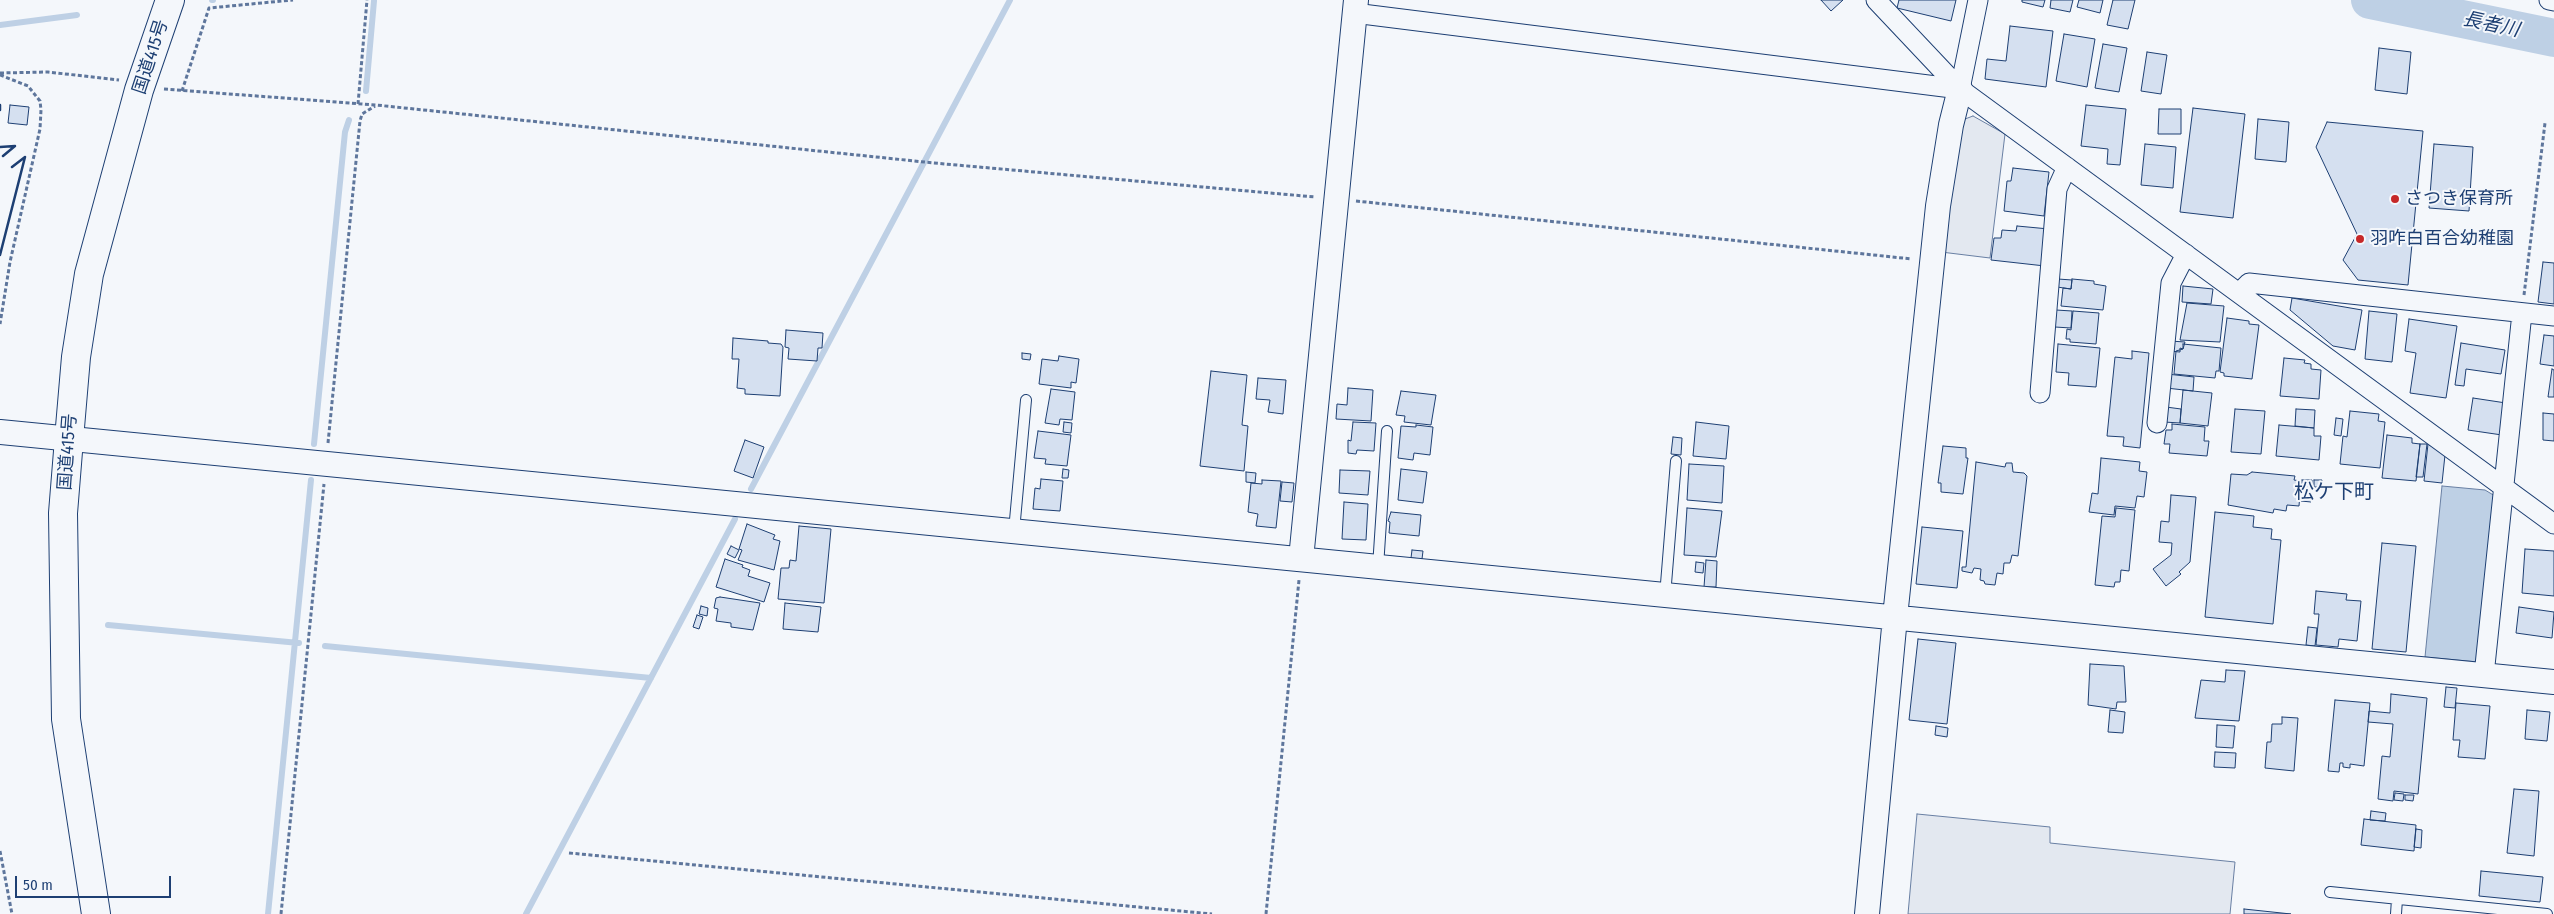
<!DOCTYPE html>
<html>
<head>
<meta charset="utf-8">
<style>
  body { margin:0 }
  #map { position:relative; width:2554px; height:914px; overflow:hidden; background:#f4f7fb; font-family:"Fira Sans Condensed",sans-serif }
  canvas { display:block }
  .scale { position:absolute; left:15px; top:876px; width:156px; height:22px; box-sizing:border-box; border:2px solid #1d3f73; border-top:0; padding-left:6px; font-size:15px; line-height:18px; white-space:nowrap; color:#1d3f73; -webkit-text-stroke:4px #f4f7fb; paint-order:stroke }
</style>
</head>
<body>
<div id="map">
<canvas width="2554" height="914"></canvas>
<div class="scale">50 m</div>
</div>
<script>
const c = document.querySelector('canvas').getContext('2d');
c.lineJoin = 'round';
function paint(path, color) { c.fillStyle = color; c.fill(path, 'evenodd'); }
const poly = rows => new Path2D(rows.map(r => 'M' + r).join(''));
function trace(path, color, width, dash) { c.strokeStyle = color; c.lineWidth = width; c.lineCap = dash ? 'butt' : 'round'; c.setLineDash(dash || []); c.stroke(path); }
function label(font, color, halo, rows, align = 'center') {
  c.font = font + ' "Fira Sans Condensed","Noto Sans JP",sans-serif'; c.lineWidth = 4; c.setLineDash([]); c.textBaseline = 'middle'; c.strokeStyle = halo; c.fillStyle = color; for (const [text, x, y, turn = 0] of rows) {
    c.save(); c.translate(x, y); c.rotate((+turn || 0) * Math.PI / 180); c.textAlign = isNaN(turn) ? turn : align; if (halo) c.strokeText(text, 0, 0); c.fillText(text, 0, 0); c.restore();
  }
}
const parking = poly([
  [1973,116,2005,134,1990,258,1941,252,1961,127,1965,119,1973,116],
  [1917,814,2050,827,2050,843,2235,862,2230,914,1908,914,1917,814]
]);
paint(parking, '#e3e8f0');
trace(parking, '#687fa3', 1);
const water = poly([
  [2442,486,2485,490,2500,499,2478,662,2425,657,2442,486]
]);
paint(water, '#bed0e5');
trace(water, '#687fa3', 1);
trace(poly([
  [212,0,213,0],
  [0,25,77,15],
  [366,91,374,1],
  [314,444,345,132,349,120],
  [751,489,1010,0],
  [108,625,299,643],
  [325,646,651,678],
  [268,914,311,480],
  [526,914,735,519]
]), '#bed0e5', 6);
trace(poly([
  [2370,0,2554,38]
]), '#bed0e5', 38);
const building = poly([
  [1821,0,1843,0,1831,11,1821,0],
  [1899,0,1956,0,1951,21,1897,8,1899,0],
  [2022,0,2045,0,2043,7,2022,2,2022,0],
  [2051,0,2073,0,2070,12,2050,8,2051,0],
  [2079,0,2103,0,2100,13,2077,7,2079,0],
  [2113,0,2135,0,2128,29,2107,25,2113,0],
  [2010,26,2053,31,2046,87,1985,79,1987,59,2006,61,2010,26],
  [2064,34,2095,39,2087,87,2056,81,2064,34],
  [2103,44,2127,48,2119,92,2095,88,2103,44],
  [2379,48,2411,52,2407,94,2375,90,2379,48],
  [2147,52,2167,55,2161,94,2141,91,2147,52],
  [10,105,29,107,27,125,8,123,10,105],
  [2086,105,2126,109,2120,165,2107,164,2108,149,2081,146,2086,105],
  [2193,108,2245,114,2233,218,2180,212,2193,108],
  [2159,109,2181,109,2181,134,2158,134,2159,109],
  [2258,119,2289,122,2286,162,2255,159,2258,119],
  [2327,122,2423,131,2408,285,2358,280,2343,260,2357,234,2316,147,2327,122],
  [2145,144,2176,147,2173,188,2141,185,2145,144],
  [2434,144,2473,147,2469,211,2429,208,2434,144],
  [2013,168,2049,172,2044,216,2004,211,2007,181,2011,181,2013,168],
  [2017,226,2049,229,2045,266,1991,260,1994,238,2001,238,2002,230,2016,231,2017,226],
  [2543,262,2554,263,2554,304,2538,302,2543,262],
  [2058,279,2072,280,2071,289,2057,287,2058,279],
  [2072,279,2094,281,2094,284,2106,286,2103,310,2061,306,2063,288,2071,289,2072,279],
  [2183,286,2213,289,2211,304,2182,302,2183,286],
  [2292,298,2362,310,2355,350,2333,346,2290,310,2292,298],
  [2187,303,2224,306,2220,342,2180,340,2187,303],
  [2056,310,2072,311,2071,328,2055,327,2056,310],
  [2073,311,2099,313,2096,344,2070,342,2070,339,2066,339,2067,329,2071,330,2073,311],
  [2369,311,2397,314,2392,362,2365,359,2369,311],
  [2227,318,2249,321,2249,324,2259,325,2252,379,2224,376,2224,373,2220,372,2227,318],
  [2409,319,2457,326,2446,398,2410,393,2416,353,2405,351,2409,319],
  [786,330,823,333,822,348,818,348,817,361,788,359,789,348,785,347,786,330],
  [2544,335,2554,336,2554,366,2540,364,2544,335],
  [733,338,768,341,768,343,781,344,783,347,780,396,745,394,745,389,737,388,739,359,732,359,733,338],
  [2170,341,2185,342,2183,349,2180,348,2180,352,2169,351,2170,341],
  [2461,343,2505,350,2501,374,2466,369,2464,386,2455,385,2461,343],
  [2058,344,2100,348,2096,387,2068,385,2069,373,2056,372,2058,344],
  [2183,344,2221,348,2219,371,2216,371,2215,378,2174,374,2176,351,2183,349,2183,344],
  [2132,351,2149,353,2140,448,2123,446,2124,437,2107,436,2115,357,2132,359,2132,351],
  [1022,353,1031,354,1030,360,1022,359,1022,353],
  [1059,356,1079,359,1076,383,1071,382,1071,388,1039,384,1042,359,1058,361,1059,356],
  [2284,358,2305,360,2304,363,2311,364,2311,369,2321,370,2319,399,2280,396,2284,358],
  [2552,369,2554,370,2554,397,2548,397,2552,369],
  [1211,371,1247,375,1242,425,1248,426,1244,471,1200,466,1211,371],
  [2167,374,2194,377,2193,391,2166,388,2167,374],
  [1258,378,1286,380,1283,414,1268,412,1270,400,1256,399,1258,378],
  [1348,388,1373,390,1371,421,1336,419,1337,404,1347,405,1348,388],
  [1051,389,1075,392,1072,420,1060,419,1059,425,1045,423,1051,389],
  [2183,390,2212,393,2208,426,2180,423,2183,390],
  [1401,391,1436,395,1431,425,1404,422,1405,416,1396,415,1401,391],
  [2473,398,2506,403,2502,435,2468,430,2473,398],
  [2166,407,2181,409,2180,423,2164,422,2166,407],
  [2235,409,2265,411,2261,454,2231,452,2235,409],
  [2296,409,2315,410,2314,428,2295,426,2296,409],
  [2350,411,2379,414,2378,421,2385,422,2380,468,2340,464,2343,436,2347,437,2350,411],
  [2543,413,2554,414,2554,441,2543,440,2543,413],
  [2336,418,2343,419,2341,436,2334,435,2336,418],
  [1064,422,1072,423,1071,433,1063,432,1064,422],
  [1353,422,1376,423,1374,451,1357,450,1356,454,1348,453,1348,440,1351,441,1353,422],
  [1696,422,1729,426,1726,459,1693,456,1696,422],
  [2172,424,2205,427,2204,441,2209,441,2207,456,2169,453,2170,444,2164,444,2166,430,2172,430,2172,424],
  [1416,425,1433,427,1430,455,1414,453,1413,460,1398,458,1401,426,1416,427,1416,425],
  [2279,425,2314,428,2314,436,2321,436,2319,460,2276,456,2279,425],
  [1038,431,1071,435,1067,466,1045,464,1046,459,1034,458,1038,431],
  [2387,435,2412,438,2412,443,2420,444,2416,481,2382,478,2387,435],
  [1673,437,1682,438,1681,455,1671,454,1673,437],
  [745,440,764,447,753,478,734,471,745,440],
  [2420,444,2427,444,2423,477,2416,477,2420,444],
  [2428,444,2445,455,2442,483,2424,481,2428,444],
  [1943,446,1966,448,1966,458,1968,458,1963,494,1941,492,1941,483,1938,483,1943,446],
  [2101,458,2140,462,2139,471,2147,472,2144,497,2137,496,2135,508,2115,506,2114,515,2089,512,2092,493,2098,494,2101,458],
  [1976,462,2005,467,2006,463,2012,463,2013,472,2024,473,2027,476,2018,556,2012,555,2010,563,2004,563,2003,574,1997,573,1995,585,1985,584,1984,581,1980,580,1981,569,1974,568,1972,573,1962,571,1962,567,1966,567,1976,462],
  [1689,464,1724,466,1722,503,1687,500,1689,464],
  [1063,469,1069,470,1068,478,1062,478,1063,469],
  [1401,469,1427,472,1423,503,1398,500,1401,469],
  [1340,470,1370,471,1368,495,1339,493,1340,470],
  [1246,472,1256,473,1255,483,1246,482,1246,472],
  [2252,472,2295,476,2294,480,2301,481,2299,506,2287,505,2286,511,2274,509,2273,513,2228,505,2231,474,2247,475,2252,472],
  [1041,479,1063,481,1060,511,1033,509,1035,488,1040,489,1041,479],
  [1262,480,1281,481,1276,528,1256,526,1258,514,1248,512,1251,483,1262,484,1262,480],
  [2302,480,2312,480,2311,502,2301,501,2302,480],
  [2314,480,2322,480,2321,487,2314,487,2314,480],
  [1282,482,1294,483,1292,502,1280,501,1282,482],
  [2171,495,2196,497,2190,562,2179,572,2181,574,2166,586,2153,569,2171,555,2172,543,2159,542,2161,521,2169,522,2171,495],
  [1344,502,1368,504,1366,540,1342,539,1344,502],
  [1687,508,1722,511,1716,557,1684,555,1687,508],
  [2116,508,2135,510,2129,571,2121,570,2120,582,2115,582,2114,587,2095,585,2102,516,2115,517,2116,508],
  [1391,512,1421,515,1419,536,1389,533,1390,522,1388,521,1391,512],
  [2215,512,2254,516,2253,527,2272,529,2271,539,2281,540,2273,624,2205,617,2215,512],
  [747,524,775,535,773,539,780,541,774,570,738,560,742,550,739,549,747,524],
  [799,526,831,529,824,603,778,599,781,568,789,568,790,560,796,561,799,526],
  [1922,527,1963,531,1957,588,1916,584,1922,527],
  [2382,543,2416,546,2406,652,2372,649,2382,543],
  [731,546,739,550,735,558,727,554,731,546],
  [2525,549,2554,551,2554,596,2522,593,2525,549],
  [1412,550,1423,551,1422,559,1411,558,1412,550],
  [725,559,743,565,742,567,750,570,748,576,770,583,764,602,716,587,725,559],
  [1706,560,1717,561,1716,587,1704,587,1706,560],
  [1696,562,1704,563,1703,573,1695,572,1696,562],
  [2316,591,2347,594,2346,600,2361,601,2357,641,2339,639,2338,647,2316,645,2319,614,2314,614,2316,591],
  [720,597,760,603,753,630,731,627,731,623,716,621,718,609,714,608,716,598,720,597],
  [785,603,821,607,818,632,783,629,785,603],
  [701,606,708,608,707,616,699,614,701,606],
  [2519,607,2554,612,2552,638,2516,633,2519,607],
  [697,615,703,617,699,629,693,627,697,615],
  [2308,627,2317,628,2315,646,2306,645,2308,627],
  [1918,639,1956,643,1947,724,1909,720,1918,639],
  [2090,664,2124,666,2126,702,2117,702,2116,709,2088,705,2090,664],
  [2226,670,2245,671,2239,721,2195,718,2201,680,2225,682,2226,670],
  [2446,687,2457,688,2455,708,2444,707,2446,687],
  [2391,694,2427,698,2418,794,2394,791,2393,801,2378,799,2382,756,2390,757,2393,724,2368,722,2369,711,2390,713,2391,694],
  [2335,700,2370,703,2364,766,2350,764,2350,768,2343,767,2343,763,2340,763,2339,772,2328,771,2335,700],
  [2456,703,2490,706,2485,759,2458,757,2460,740,2453,740,2456,703],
  [2110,710,2125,712,2123,733,2108,732,2110,710],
  [2527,710,2550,712,2547,741,2525,739,2527,710],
  [2282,717,2298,718,2294,771,2265,768,2267,742,2271,742,2272,724,2282,724,2282,717],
  [2217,725,2235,726,2233,748,2216,747,2217,725],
  [1936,726,1948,728,1947,737,1935,735,1936,726],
  [2215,752,2236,753,2235,768,2214,767,2215,752],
  [2514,789,2539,791,2534,856,2507,853,2514,789],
  [2395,793,2404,794,2403,801,2394,800,2395,793],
  [2405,795,2414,795,2413,801,2405,800,2405,795],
  [2371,811,2386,813,2385,821,2370,820,2371,811],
  [2364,819,2416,825,2414,851,2361,845,2364,819],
  [2416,829,2422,830,2421,848,2414,847,2416,829],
  [2481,871,2543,877,2540,902,2479,896,2481,871],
  [2244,909,2291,914,2244,914,2244,909]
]);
paint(building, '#d5e0f0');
trace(building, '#1d3f73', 1);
const service = poly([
  [1014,531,1026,400],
  [1378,567,1387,431],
  [1665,596,1676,461],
  [2330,892,2547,914],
  [2396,914,2397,899]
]);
const minor = poly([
  [1876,0,1960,89,2554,524],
  [2549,0,2554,1],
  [1354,13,1960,89],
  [1960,89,1978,0],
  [2239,293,2249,283,2554,316],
  [2040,393,2057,189,2067,167],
  [2157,423,2171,283,2186,254],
  [2484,675,2522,313]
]);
const tertiary = poly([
  [0,432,2554,682],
  [1301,559,1356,0],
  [1867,914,1895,617,1938,206,1951,125,1960,89]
]);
const trunk = poly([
  [96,914,66,719,63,513,69,439,76,357,89,274,139,90,170,0]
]);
trace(service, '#1d3f73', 12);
trace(minor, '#1d3f73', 21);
trace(tertiary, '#1d3f73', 26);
trace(trunk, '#1d3f73', 30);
trace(poly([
  [0,73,48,72,119,80],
  [0,75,28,86,40,101,41,110,40,129,10,262,0,324],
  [164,89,376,105,934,163,1315,197],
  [182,91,209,8,293,0],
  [358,104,367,0],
  [1356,201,1912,259],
  [2524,295,2545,123],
  [328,443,360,121,362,114,375,106],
  [0,851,12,914],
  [569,853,1212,914],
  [281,914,324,484],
  [1266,914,1299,580]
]), '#5e769c', 3, [4, 2.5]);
trace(service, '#f4f7fb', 10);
trace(minor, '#f4f7fb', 19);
trace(tertiary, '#f4f7fb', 24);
trace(trunk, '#f4f7fb', 28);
trace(poly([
  [0,105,0,110],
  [0,147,15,146,3,156],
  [0,255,25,157,12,167]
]), '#1d3f73', 2.5);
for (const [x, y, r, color] of [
  [2395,199,5,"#c62828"],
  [2360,239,5,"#c62828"]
]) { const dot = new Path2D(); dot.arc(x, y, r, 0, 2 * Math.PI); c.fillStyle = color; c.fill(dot); trace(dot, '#f4f7fb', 2); }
label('18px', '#1d3f73', '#f4f7fb', [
  ["国道415号",151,57,-72],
  ["国道415号",68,452,-86]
]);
label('18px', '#1d3f73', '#f4f7fb', [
  ["さつき保育所",2405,199],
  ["羽咋白百合幼稚園",2370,239]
], 'left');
label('italic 19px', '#1d3f73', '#f4f7fb', [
  ["長者川",2491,25,12]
]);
label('20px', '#1d3f73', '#f4f7fb', [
  ["松ケ下町",2334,492]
]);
</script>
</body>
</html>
